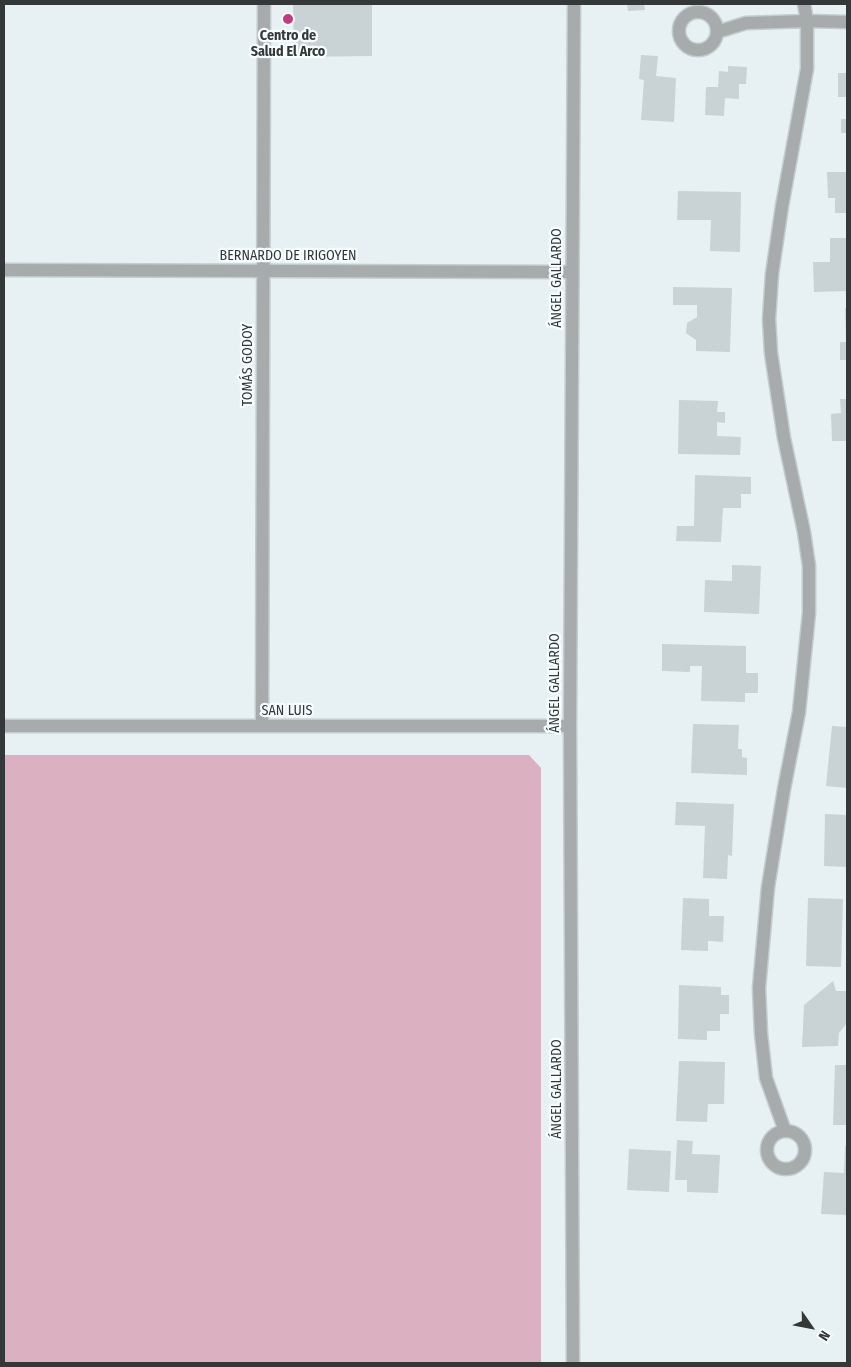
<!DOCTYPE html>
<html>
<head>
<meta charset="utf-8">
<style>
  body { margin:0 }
  #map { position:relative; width:851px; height:1367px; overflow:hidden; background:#e7f1f3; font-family:"Fira Sans Condensed",sans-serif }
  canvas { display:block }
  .frame { position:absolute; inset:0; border:5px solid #343838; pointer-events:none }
  .north { position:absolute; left:786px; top:1302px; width:50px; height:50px; -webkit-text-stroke:4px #f8feff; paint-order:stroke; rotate:123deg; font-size:14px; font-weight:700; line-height:20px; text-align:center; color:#343838 }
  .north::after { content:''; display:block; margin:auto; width:18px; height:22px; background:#343838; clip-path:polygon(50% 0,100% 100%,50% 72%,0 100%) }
</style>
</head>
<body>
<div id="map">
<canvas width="851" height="1367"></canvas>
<div class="frame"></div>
<div class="north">N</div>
</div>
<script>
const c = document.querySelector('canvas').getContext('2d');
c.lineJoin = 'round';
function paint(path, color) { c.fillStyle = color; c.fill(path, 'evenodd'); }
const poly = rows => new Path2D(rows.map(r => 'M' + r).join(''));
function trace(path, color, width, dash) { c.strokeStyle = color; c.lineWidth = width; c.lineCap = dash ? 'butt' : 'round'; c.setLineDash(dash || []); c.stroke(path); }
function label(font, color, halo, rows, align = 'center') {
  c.font = font + ' "Fira Sans Condensed",sans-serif'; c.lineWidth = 4.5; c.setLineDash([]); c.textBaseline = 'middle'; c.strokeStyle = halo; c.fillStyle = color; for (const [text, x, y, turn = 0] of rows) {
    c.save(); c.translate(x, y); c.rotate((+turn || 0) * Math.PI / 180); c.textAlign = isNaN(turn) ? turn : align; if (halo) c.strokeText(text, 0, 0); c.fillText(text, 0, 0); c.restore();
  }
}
paint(poly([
  [4,755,529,755,541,768,541,1363,4,1363]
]), '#dbb1c1');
paint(poly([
  [293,4,372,4,372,56,294,57],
  [627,4,644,4,645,10,628,11],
  [641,55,658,56,656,76,676,78,674,122,641,120,644,80,639,79],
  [728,66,747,67,746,84,739,84,739,99,725,98,724,116,705,115,706,87,718,87,719,71,728,72],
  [838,73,847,73,847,97,838,97],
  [841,119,847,119,847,133,841,133],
  [827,172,847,172,847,213,835,213,835,198,828,198],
  [678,191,741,192,740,252,710,251,711,220,677,220],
  [830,238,847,238,847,291,814,292,813,262,830,262],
  [673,287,732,288,730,352,696,351,696,340,686,333,687,323,697,317,697,305,673,305],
  [845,308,847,308,847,340,846,340],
  [840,342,847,342,847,360,840,360],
  [840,399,847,399,847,441,832,441,831,414,841,413],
  [679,400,718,401,717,412,725,412,725,423,717,422,717,436,741,437,740,455,678,454],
  [695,475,751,477,751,494,741,494,741,508,723,508,721,542,676,541,677,526,694,526],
  [732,565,761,566,759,614,704,612,705,580,732,581],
  [662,644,746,646,746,673,758,673,758,693,745,693,745,702,701,701,702,666,690,666,690,672,662,671],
  [693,724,739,725,738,749,742,749,742,757,747,758,747,775,691,773],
  [832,726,847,727,847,788,826,786],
  [676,802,734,804,732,856,728,855,727,879,703,878,705,826,675,825],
  [825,814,847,815,847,867,824,866],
  [683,898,709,899,709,916,724,916,723,942,708,941,708,951,681,950],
  [808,898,843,899,841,967,806,966],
  [833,981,836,991,847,991,847,1023,839,1033,838,1046,802,1047,804,1005],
  [679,985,721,987,721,995,729,995,729,1014,720,1014,720,1031,707,1031,707,1040,678,1039],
  [679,1061,725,1062,724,1104,708,1104,707,1122,676,1121],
  [835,1065,847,1065,847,1125,833,1125],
  [677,1140,693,1141,692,1154,720,1155,718,1193,687,1192,687,1180,675,1180],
  [845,1146,847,1146,847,1215,821,1214,824,1172,844,1173],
  [629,1149,671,1151,669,1192,627,1190]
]), '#c9d2d4');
const minor = poly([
  '679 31a19 19 0 1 1 38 0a19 19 0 1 1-38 0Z',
  [717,32,746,23,807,21,847,22],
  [4,270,572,272],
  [4,726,570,726],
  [262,726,264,4],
  [785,1131,766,1078,761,1034,759,988,768,887,784,789,799,712,809,613,809,566,804,532,784,438,771,353,769,319,772,274,782,206,807,69,807,21,804,4],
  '767 1150a19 19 0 1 1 38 0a19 19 0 1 1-38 0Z',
  [573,1363,570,726,574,4]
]);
trace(minor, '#c3ccce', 15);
trace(minor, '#a7abac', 12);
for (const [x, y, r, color] of [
  [288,19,6,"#c13c7f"]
]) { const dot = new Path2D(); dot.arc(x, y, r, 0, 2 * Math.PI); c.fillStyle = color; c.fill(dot); trace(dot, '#f8feff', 2); }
label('bold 14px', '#343838', '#f8feff', [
  ["Centro de",288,36],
  ["Salud El Arco",288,52]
]);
label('14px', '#343838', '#f8feff', [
  ["BERNARDO DE IRIGOYEN",288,256],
  ["ÁNGEL GALLARDO",557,278,-90],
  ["TOMÁS GODOY",248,365,-90],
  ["ÁNGEL GALLARDO",555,683,-90],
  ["SAN LUIS",287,711],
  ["ÁNGEL GALLARDO",557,1089,-90]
]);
</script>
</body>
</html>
